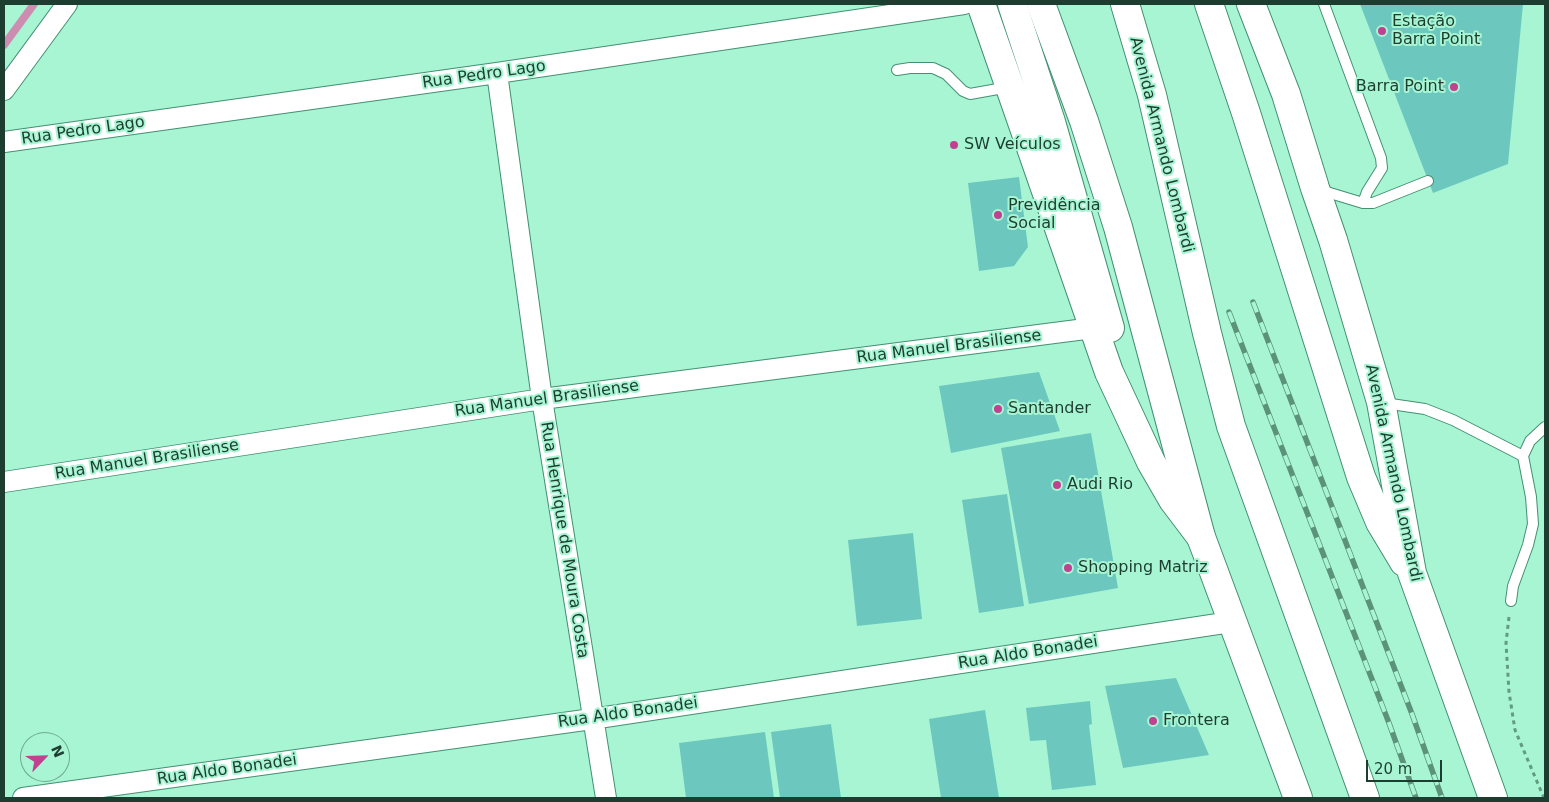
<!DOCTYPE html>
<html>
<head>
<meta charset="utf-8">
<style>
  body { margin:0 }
  #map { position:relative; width:1549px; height:802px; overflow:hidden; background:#a7f5d3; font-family:"DejaVu Sans",sans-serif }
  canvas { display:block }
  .frame { position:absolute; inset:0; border:5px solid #1d3d30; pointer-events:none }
  .north { position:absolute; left:20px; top:732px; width:50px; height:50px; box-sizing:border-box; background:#a7f5d3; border:1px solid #70ab92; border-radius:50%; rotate:66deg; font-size:14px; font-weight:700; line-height:20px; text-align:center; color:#1d3d30 }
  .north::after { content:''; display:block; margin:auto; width:18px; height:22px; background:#bf4190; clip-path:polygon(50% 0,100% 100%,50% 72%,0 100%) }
  .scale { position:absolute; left:1366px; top:760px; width:76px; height:22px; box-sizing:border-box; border:2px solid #1d3d30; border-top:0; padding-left:6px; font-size:15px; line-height:18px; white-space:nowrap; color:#1d3d30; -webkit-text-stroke:4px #a7f5d3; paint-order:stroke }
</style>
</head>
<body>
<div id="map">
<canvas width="1549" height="802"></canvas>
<div class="frame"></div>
<div class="north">N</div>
<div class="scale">20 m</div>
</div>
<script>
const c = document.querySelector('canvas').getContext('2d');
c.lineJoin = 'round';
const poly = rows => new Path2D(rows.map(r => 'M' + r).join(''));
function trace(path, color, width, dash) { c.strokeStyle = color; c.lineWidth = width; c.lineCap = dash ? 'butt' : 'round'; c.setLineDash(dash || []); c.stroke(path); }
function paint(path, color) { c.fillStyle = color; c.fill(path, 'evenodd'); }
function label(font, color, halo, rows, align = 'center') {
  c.font = font + ' "DejaVu Sans",sans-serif'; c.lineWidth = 4; c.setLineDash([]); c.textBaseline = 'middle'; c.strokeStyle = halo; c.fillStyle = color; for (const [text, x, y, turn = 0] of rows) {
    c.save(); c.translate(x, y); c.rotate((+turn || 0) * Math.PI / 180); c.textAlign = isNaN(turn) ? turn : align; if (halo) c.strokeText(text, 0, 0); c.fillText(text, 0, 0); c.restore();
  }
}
trace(poly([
  [4,45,34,4]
]), '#cd8db0', 8);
paint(poly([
  [1360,4,1523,4,1508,164,1433,193],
  [1019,177,1028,247,1014,266,979,271,968,183],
  [1039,372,1060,431,951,453,939,386],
  [1091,433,1118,588,1029,604,1001,448],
  [1007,494,1024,606,979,613,962,500],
  [913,533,922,619,857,626,848,540],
  [1176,678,1209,755,1123,768,1105,686],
  [1090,701,1092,724,1089,725,1096,785,1052,790,1046,740,1030,741,1026,708],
  [985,710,999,798,941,798,929,719],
  [831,724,841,798,780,798,771,732],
  [765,732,774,798,686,798,679,743]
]), '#6cc8be');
const service = poly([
  [1324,4,1381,158,1382,168,1367,192,1363,203],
  [897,70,910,68,933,68,946,74,963,91,970,94,1009,87],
  [1320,190,1363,203,1373,203,1428,181],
  [1384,403,1425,409,1453,420,1523,456],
  [1511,601,1513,586,1528,545,1533,524,1531,497,1523,456,1530,441,1545,427]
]);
const minor = poly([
  [497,73,542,399,606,798],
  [4,90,67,4],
  [4,142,497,73,964,4],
  [4,482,542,399,1093,328],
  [23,798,592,719,1231,622]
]);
const secondary = poly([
  [981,4,1109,372,1151,462,1173,500,1201,537],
  [1012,4,1051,122,1110,328],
  [1209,4,1246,113,1361,477,1380,522,1404,562],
  [1251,4,1286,94,1315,188,1333,240,1381,402,1412,573,1493,798]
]);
const trunk = poly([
  [1041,4,1084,121,1118,227,1201,537,1298,798],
  [1125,4,1152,95,1207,333,1231,426,1365,798]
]);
trace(service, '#439072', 12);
trace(minor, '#439072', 22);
trace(secondary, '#439072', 30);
trace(trunk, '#439072', 30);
trace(poly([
  [1509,617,1506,643,1509,692,1515,730,1544,798]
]), '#639a82', 3, [4, 4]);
trace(service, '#fff', 10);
trace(minor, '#fff', 20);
trace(secondary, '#fff', 28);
trace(trunk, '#fff', 28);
const rail = poly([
  [1253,302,1412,714,1442,798],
  [1229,312,1389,723,1416,798]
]);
trace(rail, '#5c917a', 5.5);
trace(rail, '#a7f5d3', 4, [11]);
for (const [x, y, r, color] of [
  [1382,31,5,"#bf4190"],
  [1454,87,5,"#bf4190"],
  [954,145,5,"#bf4190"],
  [998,215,5,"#bf4190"],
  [998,409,5,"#bf4190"],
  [1057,485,5,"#bf4190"],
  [1068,568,5,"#bf4190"],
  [1153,721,5,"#bf4190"]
]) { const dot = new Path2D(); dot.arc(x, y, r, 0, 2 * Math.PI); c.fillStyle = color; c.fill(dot); trace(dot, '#a7f5d3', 2); }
label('16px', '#1d3d30', '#a7f5d3', [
  ["Estação",1392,22],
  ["Barra Point",1392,40],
  ["Barra Point",1444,87,"right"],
  ["SW Veículos",964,145],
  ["Previdência",1008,206],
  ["Social",1008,224],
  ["Santander",1008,409],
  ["Audi Rio",1067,485],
  ["Shopping Matriz",1078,568],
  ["Frontera",1163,721]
], 'left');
label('16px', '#1d3d30', '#a7f5d3', [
  ["Rua Pedro Lago",484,75,-8],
  ["Rua Pedro Lago",83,131,-8],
  ["Avenida Armando Lombardi",1161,145,76],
  ["Rua Manuel Brasiliense",949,347,-7],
  ["Rua Manuel Brasiliense",547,399,-8],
  ["Rua Manuel Brasiliense",147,460,-9],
  ["Avenida Armando Lombardi",1393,473,78],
  ["Rua Henrique de Moura Costa",564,540,81],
  ["Rua Aldo Bonadei",1028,653,-9],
  ["Rua Aldo Bonadei",628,713,-8],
  ["Rua Aldo Bonadei",227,770,-8]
]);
</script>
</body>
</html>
